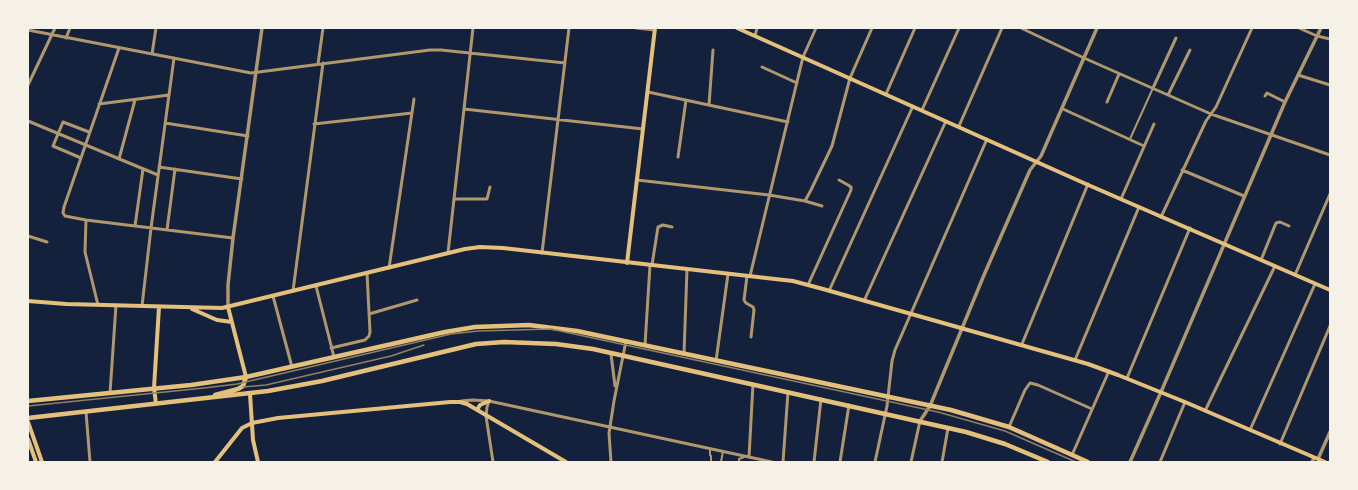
<!DOCTYPE html>
<html>
<head>
<meta charset="utf-8">
<style>
  body { margin:0 }
  #map { position:relative; width:1358px; height:490px; overflow:hidden; background:#14213d; font-family:Figtree,sans-serif }
  canvas { display:block }
  .frame { position:absolute; inset:0; border:29px solid #f6f1e7; pointer-events:none }
</style>
</head>
<body>
<div id="map">
<canvas width="1358" height="490"></canvas>
<div class="frame"></div>
</div>
<script>
const c = document.querySelector('canvas').getContext('2d');
c.lineJoin = 'round';
const poly = rows => new Path2D(rows.map(r => 'M' + r).join(''));
function trace(path, color, width, dash) { c.strokeStyle = color; c.lineWidth = width; c.lineCap = dash ? 'butt' : 'round'; c.setLineDash(dash || []); c.stroke(path); }
trace(poly([
  [1130,139,1153,88],
  [710,449,710,455,711,456,711,462],
  [721,462,723,451],
  [739,462,739,459,744,457]
]), '#b1986c', 2);
trace(poly([
  [636,28,655,30],
  [1021,28,1084,58,1211,114,1330,155],
  [1299,28,1317,36,1330,39],
  [28,30,251,73,430,50,441,50,565,63],
  [755,36,757,28],
  [66,38,70,28],
  [119,48,64,207,63,213,65,216,86,220,233,238],
  [152,54,156,28],
  [318,64,323,28],
  [762,67,797,83],
  [1298,75,1330,85],
  [28,85,55,28],
  [1153,88,1176,38],
  [648,92,788,122],
  [886,94,915,28],
  [1168,95,1190,50],
  [1265,96,1267,93,1285,102],
  [1107,102,1119,74],
  [99,104,169,95],
  [709,105,713,50],
  [464,109,643,129],
  [1063,109,1144,146],
  [922,110,959,28],
  [28,121,158,175],
  [165,123,248,136],
  [314,124,412,113],
  [959,126,1002,28],
  [678,157,686,100],
  [81,158,53,146,63,122,89,132],
  [119,159,135,100],
  [159,167,242,179],
  [1182,170,1244,196],
  [637,180,769,195,805,201,822,206],
  [454,199,487,199,490,187],
  [1121,199,1154,124],
  [805,201,811,190,832,146,850,78,872,28],
  [1161,217,1206,121,1216,107,1252,28],
  [86,220,85,252,98,305],
  [135,226,143,169],
  [167,230,175,169],
  [28,236,47,242],
  [448,253,473,28],
  [542,253,569,28],
  [1261,260,1276,223,1280,222,1289,226],
  [652,265,658,227,663,225,672,227],
  [389,268,414,99],
  [1295,275,1330,194],
  [747,276,744,300,746,303,753,307,754,310,751,337],
  [750,276,803,57,816,28],
  [808,285,851,190,851,187,848,185,839,180],
  [316,286,334,357],
  [293,291,323,63],
  [829,291,913,106],
  [273,296,292,367],
  [864,301,946,121],
  [142,306,151,228,174,58],
  [369,314,417,300],
  [1022,344,1088,184],
  [645,345,650,265],
  [331,348,365,340,369,336,370,332,367,273],
  [611,354,615,386],
  [684,354,687,269],
  [1075,360,1139,207],
  [716,361,728,274],
  [1127,378,1190,228],
  [110,393,116,305],
  [461,401,473,400,489,401,772,462],
  [489,401,487,407,486,416,493,462],
  [1205,411,1275,266],
  [86,412,90,462],
  [1009,427,1025,390,1030,383,1038,385,1092,409],
  [1250,430,1315,284],
  [1280,444,1330,326],
  [1072,455,1109,371],
  [749,457,753,384],
  [611,462,609,433,614,401,626,341],
  [783,462,788,392],
  [814,462,821,399],
  [840,462,849,405],
  [875,462,887,406,892,361,895,350,987,139],
  [911,462,920,421],
  [942,462,948,428],
  [1160,462,1185,402]
]), '#b1986c', 3);
trace(poly([
  [228,307,228,285,233,238,262,28],
  [920,421,930,406,984,275,1030,170,1041,156,1097,28],
  [1318,459,1330,432],
  [1130,462,1161,392,1285,102,1321,28],
  [1312,462,1314,458]
]), '#b1986c', 3.5);
trace(poly([
  [737,28,1086,184,1330,290],
  [627,263,655,28],
  [28,301,66,304,222,308,465,249,480,247,503,248,775,279,793,281,823,289,1088,364,1118,375,1185,402,1325,462],
  [228,307,246,377],
  [192,309,217,320,232,322],
  [250,394,253,440,258,462],
  [156,404,154,388,159,307],
  [477,410,480,405,489,401],
  [28,422,42,462],
  [28,439,36,462],
  [215,462,242,428,252,423,278,418,450,402,460,402,467,404,566,462]
]), '#e5c07b', 4);
trace(poly([
  [215,395,238,389,243,386,246,377],
  [28,401,191,385,246,377,445,332,475,327,529,325,577,331,951,410,1009,427,1088,462],
  [28,418,268,391,322,381,476,344,504,342,556,344,593,349,966,432,1005,444,1048,462]
]), '#e5c07b', 4.5);
trace(poly([
  [243,387,266,385,391,356,424,345],
  [28,406,204,388,237,384,451,334,478,331,551,329,938,412,1005,431,1076,462]
]), '#918062', 1.5);
</script>
</body>
</html>
